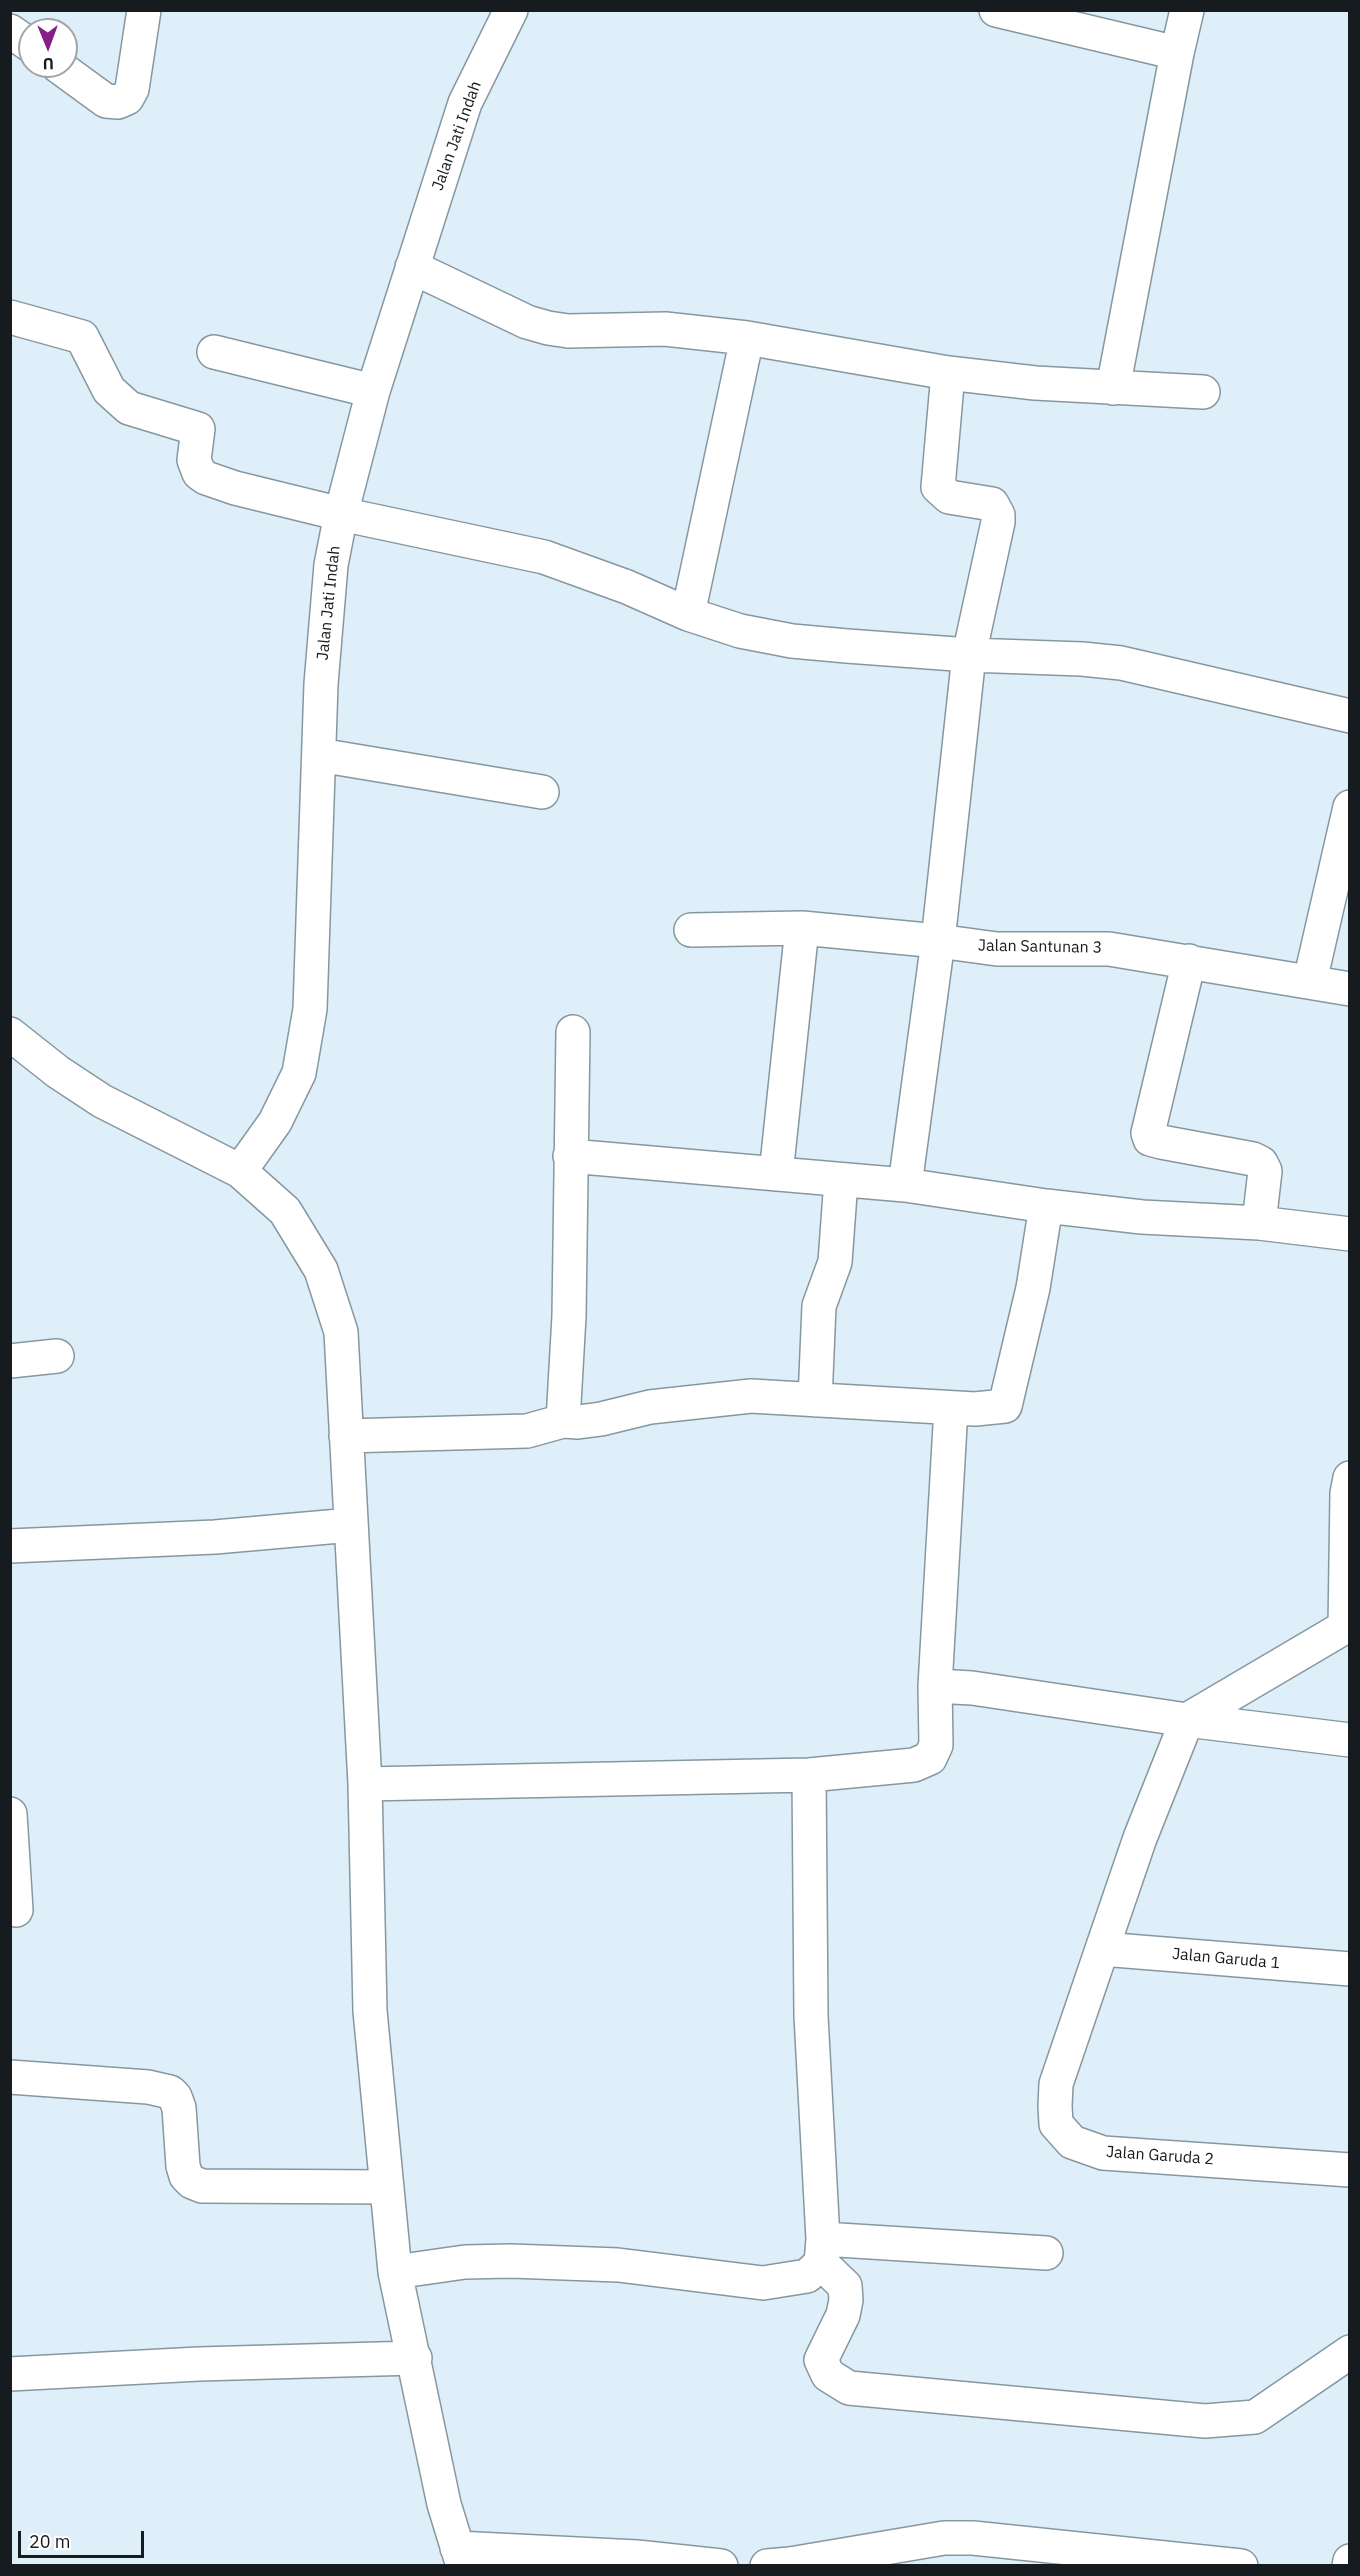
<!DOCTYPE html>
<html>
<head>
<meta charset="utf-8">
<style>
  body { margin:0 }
  #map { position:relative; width:1360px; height:2576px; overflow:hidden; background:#deeff9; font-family:"IBM Plex Sans",sans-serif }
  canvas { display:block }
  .frame { position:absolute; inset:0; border:12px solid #151b1e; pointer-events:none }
  .north { position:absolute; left:18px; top:18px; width:60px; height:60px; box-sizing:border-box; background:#fff; border:2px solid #a1a4a5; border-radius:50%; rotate:179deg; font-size:16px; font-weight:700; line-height:24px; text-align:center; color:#151b1e }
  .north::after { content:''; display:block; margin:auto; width:21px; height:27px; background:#861f87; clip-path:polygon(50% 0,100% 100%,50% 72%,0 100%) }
  .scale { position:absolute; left:18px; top:2531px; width:126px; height:27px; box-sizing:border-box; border:3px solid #151b1e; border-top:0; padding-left:8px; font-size:18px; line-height:21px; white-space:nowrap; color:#151b1e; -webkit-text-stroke:4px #fff; paint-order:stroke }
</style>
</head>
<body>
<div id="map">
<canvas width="1360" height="2576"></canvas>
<div class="frame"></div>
<div class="north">U</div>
<div class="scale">20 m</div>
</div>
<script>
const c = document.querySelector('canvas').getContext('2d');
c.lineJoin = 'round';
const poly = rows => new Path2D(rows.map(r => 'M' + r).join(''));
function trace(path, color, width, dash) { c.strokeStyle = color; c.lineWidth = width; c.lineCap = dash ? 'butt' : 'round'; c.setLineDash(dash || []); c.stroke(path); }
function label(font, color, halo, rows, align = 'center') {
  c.font = font + ' "IBM Plex Sans",sans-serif'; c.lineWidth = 5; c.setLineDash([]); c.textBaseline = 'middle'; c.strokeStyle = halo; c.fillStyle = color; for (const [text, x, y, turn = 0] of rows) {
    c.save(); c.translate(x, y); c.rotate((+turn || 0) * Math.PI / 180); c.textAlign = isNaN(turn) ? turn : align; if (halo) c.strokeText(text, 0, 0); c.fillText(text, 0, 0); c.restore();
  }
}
const minor = poly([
  [996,10,1177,53],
  [10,31,30,45],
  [58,66,106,101,118,102,127,98,132,89,144,10],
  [412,267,527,322,548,328,568,331,665,329,747,338,948,373,1035,383,1203,392],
  [10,317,82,337,109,390,129,408,198,429,194,460,199,473,206,478,235,488,341,514,544,557,627,587,688,614,740,631,792,641,847,646,969,655,1082,659,1121,663,1350,716],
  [214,352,373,391],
  [1113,388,1177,53,1187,10],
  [688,614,747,338],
  [319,755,542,792],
  [691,930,802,928,938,941,997,949,1109,949,1350,989],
  [1189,961,1148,1133,1150,1139,1161,1142,1253,1159,1261,1163,1265,1171,1259,1223],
  [1310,981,1350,807],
  [10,1034,58,1072,102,1101,240,1171,285,1211,321,1270,341,1332,365,1784,370,2011,395,2272,444,2504,463,2566],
  [570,1156,905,1185,1046,1206,1142,1217,1259,1223,1350,1234],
  [240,1171,275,1122,299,1073,310,1009,321,684,331,565,341,514,373,391,465,103,511,10],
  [776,1174,802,928],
  [905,1185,938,941,969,655,998,522,998,515,992,504,949,497,938,487,948,373],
  [10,1361,57,1356],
  [815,1400,819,1306,835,1262,841,1180],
  [563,1421,569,1316,573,1032],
  [346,1436,527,1431,563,1421,578,1422,601,1419,650,1407,751,1396,975,1409,1005,1406,1033,1288,1046,1206],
  [10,1546,215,1537,351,1525],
  [1350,1624,1187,1720,1140,1838,1102,1949,1056,2084,1055,2106,1056,2124,1072,2142,1103,2153,1350,2170],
  [1345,1627,1347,1493,1350,1478],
  [935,1686,951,1408],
  [365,1784,809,1775,914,1765,930,1758,936,1745,935,1686,972,1688,1187,1720,1350,1740],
  [10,1814,16,1910],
  [1102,1949,1350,1969],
  [10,2077,148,2087,170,2092,175,2097,179,2108,183,2166,186,2176,192,2182,202,2186,387,2187],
  [823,2239,1046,2253],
  [821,2263,845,2286,846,2300,843,2315,821,2360,828,2375,849,2388,1205,2421,1255,2417,1350,2352],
  [395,2272,465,2262,511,2261,618,2265,763,2283,807,2276,821,2263,823,2239,811,2016,809,1775],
  [10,2374,199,2364,415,2358],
  [457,2548,637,2557,721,2566],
  [767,2566,790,2564,944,2538,973,2538,1241,2566],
  [1349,2566,1350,2561]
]);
trace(minor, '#8797a0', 36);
trace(minor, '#fff', 33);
label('16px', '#151b1e', '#fff', [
  ["Jalan Jati Indah",457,136,-70],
  ["Jalan Jati Indah",329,603,-84],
  ["Jalan Santunan 3",1040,947,1],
  ["Jalan Garuda 1",1226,1959,5],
  ["Jalan Garuda 2",1160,2156,4]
]);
</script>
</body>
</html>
